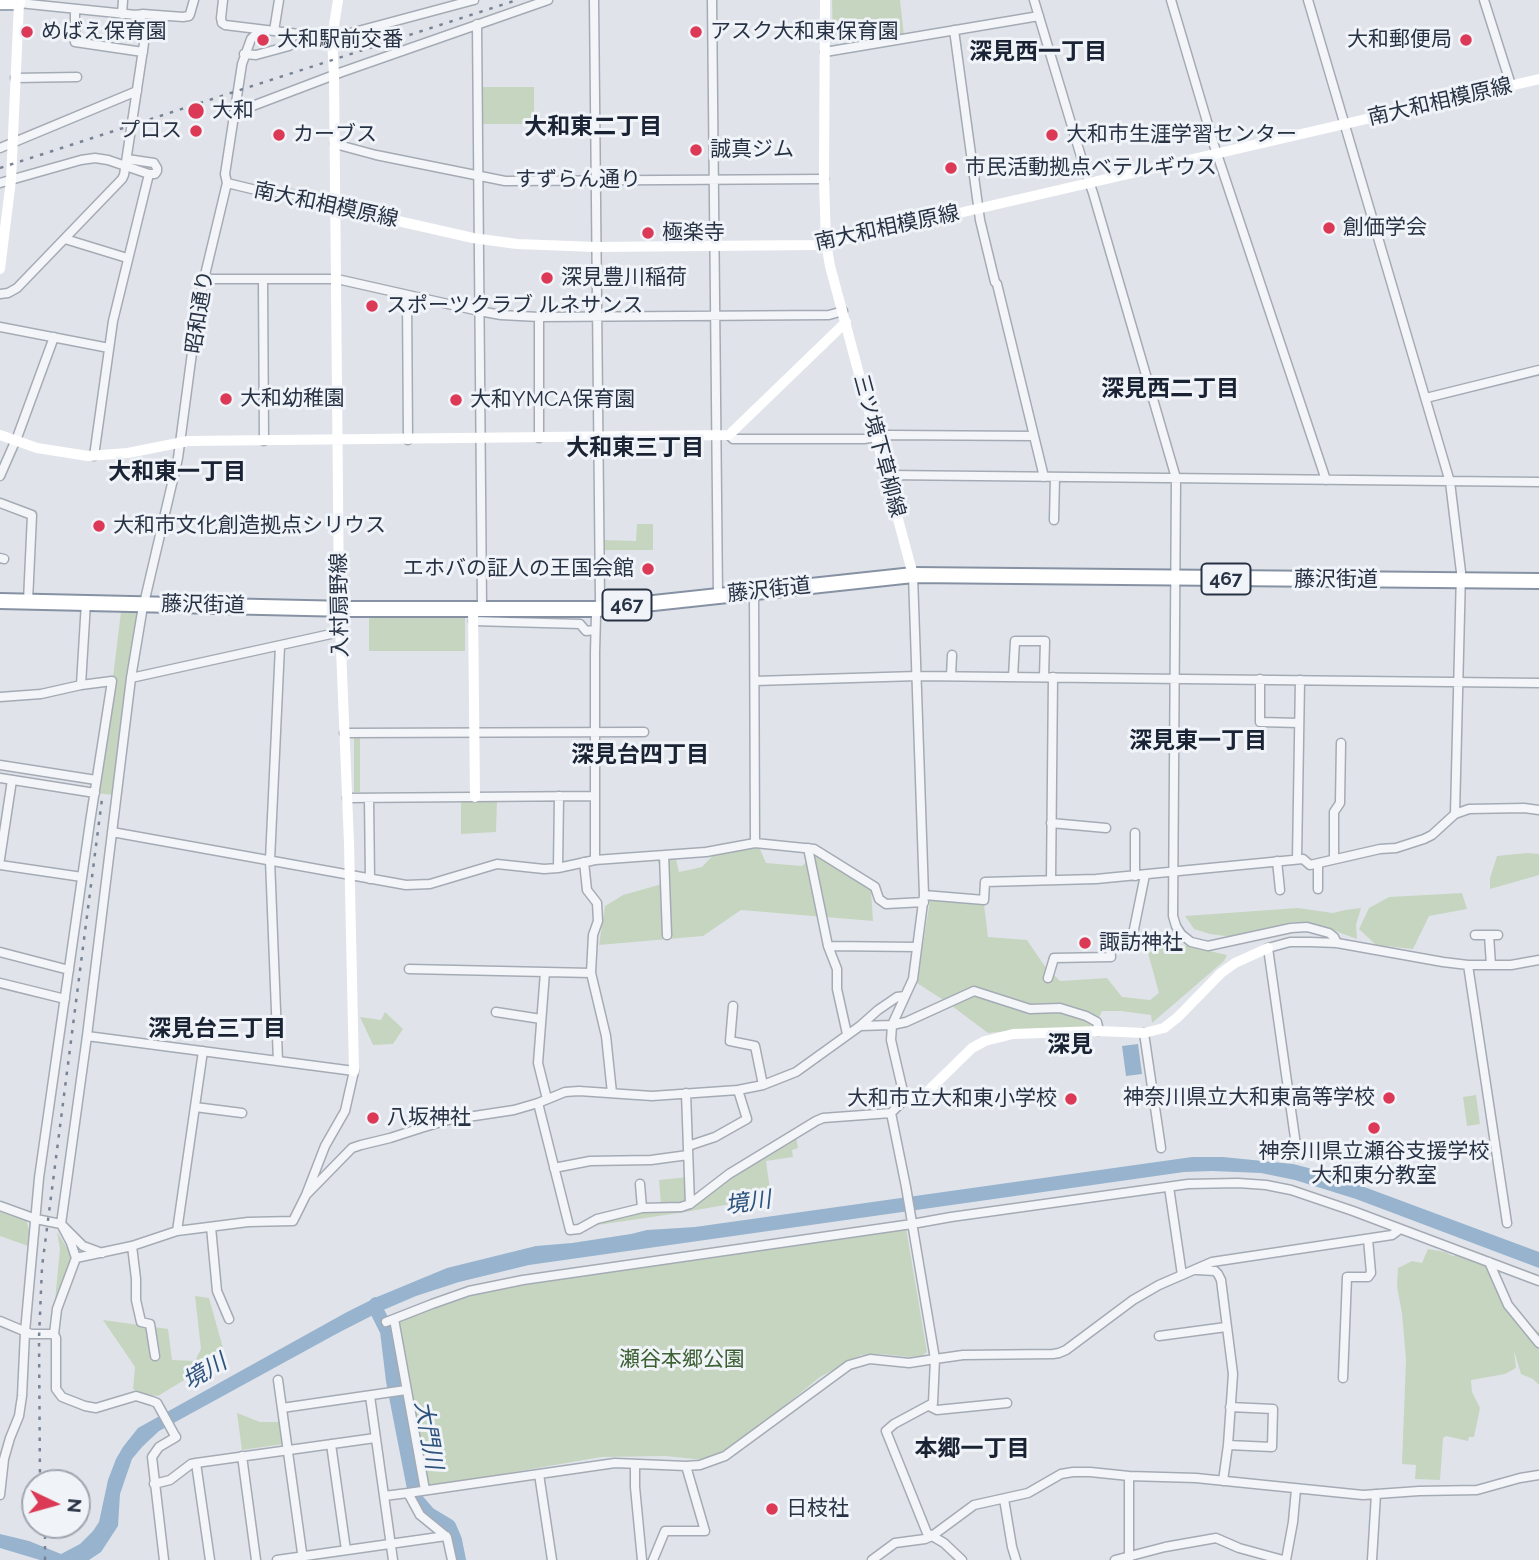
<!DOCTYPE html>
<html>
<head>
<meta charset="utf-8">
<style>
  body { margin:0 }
  #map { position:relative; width:1539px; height:1560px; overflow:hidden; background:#e0e4ea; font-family:Raleway,sans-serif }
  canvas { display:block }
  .north { position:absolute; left:21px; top:1469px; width:70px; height:70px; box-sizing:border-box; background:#f0f3f8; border:2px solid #a0a6b0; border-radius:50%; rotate:95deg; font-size:19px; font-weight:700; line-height:28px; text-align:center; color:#273244 }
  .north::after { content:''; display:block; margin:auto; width:24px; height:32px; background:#db3955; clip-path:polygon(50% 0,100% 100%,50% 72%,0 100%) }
</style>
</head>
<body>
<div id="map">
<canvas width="1539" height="1560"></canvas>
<div class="north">N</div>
</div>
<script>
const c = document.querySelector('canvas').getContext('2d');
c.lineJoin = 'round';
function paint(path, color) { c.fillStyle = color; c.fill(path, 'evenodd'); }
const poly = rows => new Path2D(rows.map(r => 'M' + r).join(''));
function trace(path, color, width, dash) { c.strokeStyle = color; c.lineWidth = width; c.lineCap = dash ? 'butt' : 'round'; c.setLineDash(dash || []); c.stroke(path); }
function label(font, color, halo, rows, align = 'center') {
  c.font = font + ' Raleway,"Noto Sans JP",sans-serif'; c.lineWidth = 6; c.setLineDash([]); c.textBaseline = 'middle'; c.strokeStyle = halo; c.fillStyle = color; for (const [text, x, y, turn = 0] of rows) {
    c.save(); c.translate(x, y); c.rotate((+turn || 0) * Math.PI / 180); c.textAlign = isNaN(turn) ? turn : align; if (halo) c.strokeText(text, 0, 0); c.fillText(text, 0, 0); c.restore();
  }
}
paint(poly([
  [832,0,900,0,904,36,833,41],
  [481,87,534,87,534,124,481,124],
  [637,524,653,524,653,550,603,550,603,540,636,541],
  [121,612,137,613,113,795,97,793,108,733,116,677,113,677],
  [369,617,465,617,465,651,369,651],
  [354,736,360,737,360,792,354,792],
  [461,801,497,801,496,832,461,834],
  [759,847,766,863,802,866,815,854,871,890,873,921,741,910,703,936,599,945,605,906,623,895,662,884,658,861,676,859,679,872,702,867,715,853],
  [1527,853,1539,854,1539,875,1490,889,1490,878,1497,856],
  [1462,893,1467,909,1429,916,1413,949,1376,945,1359,929,1369,908,1389,897],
  [930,900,984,904,988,937,1027,940,1044,965,1060,981,1107,978,1122,997,1150,1000,1159,993,1148,953,1170,942,1227,955,1224,961,1152,1023,1151,1015,1121,1011,1102,1011,1094,1028,1040,1028,988,1033,948,1003,917,983],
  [1298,908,1333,913,1345,910,1361,908,1356,925,1357,939,1327,928,1293,922,1233,937,1210,934,1194,929,1185,916],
  [385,1012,403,1029,393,1044,373,1045,360,1017,381,1020],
  [1476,1095,1480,1124,1467,1126,1463,1097],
  [796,1137,798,1148,792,1150,793,1157,766,1161,771,1197,679,1213,591,1226,597,1222,644,1210,679,1210,680,1212,694,1206,726,1182],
  [688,1177,690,1199,680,1204,661,1205,659,1180],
  [0,1212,26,1220,31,1236,28,1246,0,1236],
  [906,1228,927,1352,922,1356,909,1357,881,1354,861,1355,820,1377,756,1429,721,1452,704,1460,665,1456,601,1457,428,1487,397,1322,463,1297,518,1286],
  [57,1232,72,1256,62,1288,55,1301,60,1249],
  [1428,1249,1445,1252,1453,1256,1469,1250,1484,1254,1495,1285,1511,1313,1539,1332,1539,1385,1533,1379,1521,1374,1514,1351,1516,1368,1505,1374,1471,1380,1472,1392,1480,1408,1474,1437,1469,1437,1468,1441,1446,1436,1443,1438,1440,1480,1415,1479,1416,1465,1402,1464,1406,1360,1402,1313,1397,1287,1398,1268,1412,1261,1422,1263],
  [195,1296,209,1298,225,1355,158,1396,139,1393,133,1389,135,1367,103,1320,168,1329,172,1360,195,1361,201,1349],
  [237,1413,260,1422,281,1422,284,1444,242,1450]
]), '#c6d5c0');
paint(poly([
  [1138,1044,1142,1074,1126,1076,1122,1046],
  [1192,1157,1223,1157,1293,1164,1324,1172,1539,1252,1539,1268,1356,1199,1295,1180,1261,1173,1212,1171,1184,1172,529,1265,459,1282,416,1296,381,1311,338,1333,159,1431,142,1447,132,1459,120,1494,118,1526,101,1552,89,1560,40,1560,0,1548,0,1534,29,1541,61,1554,80,1544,93,1531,99,1522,108,1480,116,1459,123,1447,138,1428,347,1312,377,1297,447,1268,536,1246,572,1243,631,1234,647,1230,695,1227]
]), '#97b3ce');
trace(poly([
  [376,1304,377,1311,387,1331,393,1381,416,1499,429,1514,449,1526,455,1540,459,1560]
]), '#97b3ce', 14);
const street = poly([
  [223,0,221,18,222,23,225,25,332,38,474,0],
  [594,0,600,601,596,615,595,652,595,860],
  [712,0,718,596],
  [1034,0,1086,173,1093,193,1176,478,1173,916,1176,926,1181,934,1191,942,1208,946,1291,928,1307,927,1329,933,1334,937,1337,943],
  [1171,0,1214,145,1326,480],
  [1308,0,1450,482,1461,572,1455,814],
  [1484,0,1511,85],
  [19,3,136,15,143,14,183,17,189,16,190,14,194,0],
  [75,9,75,42,143,52],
  [122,14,123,0],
  [477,24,482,608],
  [954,30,980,220,995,282,997,284,1044,477],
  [274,31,279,0],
  [825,52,1039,16],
  [244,54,256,55,289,46,293,34],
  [15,78,77,77],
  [234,113,342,72,548,0],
  [335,144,376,155,505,181,824,179],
  [0,148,137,91],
  [0,183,81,160,95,158,108,160,149,174,155,174,157,171,157,168,154,163,127,159],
  [227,183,225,174,242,64,251,39,259,31,263,30],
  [227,183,256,190,285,193,310,198,336,207],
  [65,239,127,258],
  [204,279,337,279,479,311,501,315,539,317,829,315,843,311],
  [263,279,264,441],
  [0,294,8,293,17,288,122,179,124,175,146,30,145,24,136,15],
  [407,295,408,440],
  [539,317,539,438],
  [0,327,109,348],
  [1426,398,1539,370],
  [729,435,733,439,864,439,889,435,1034,436],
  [94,456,113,321,149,174],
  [887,475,1539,482],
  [0,476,18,435,54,337],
  [0,503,32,515,28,601],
  [1054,520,1055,477],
  [0,558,4,559],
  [754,592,755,843],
  [473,621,580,624,586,631,595,630],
  [951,676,952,655],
  [1013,677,1015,641,1045,641,1044,677],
  [131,678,340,632],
  [1260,679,1260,722,1299,723],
  [755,681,917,676,1539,683],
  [81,685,86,602],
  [0,697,41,694,81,685,112,681,90,822,39,1178,25,1332,22,1396,19,1416,10,1438,4,1459,0,1495],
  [344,733,644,732],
  [0,765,96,780],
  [0,778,95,793],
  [347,798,595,796],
  [369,798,370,879],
  [1051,823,1106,828],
  [112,832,406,885,430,884,497,864,544,869,558,868,595,860,706,852,755,843,814,849,875,887,879,899,886,904,924,902],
  [1135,833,1135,876],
  [808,848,828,946],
  [664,855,667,935],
  [0,859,12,780],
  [1297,859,1300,680],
  [1334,859,1334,812,1340,803,1341,743],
  [1277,861,1280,890],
  [584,862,587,890,597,903,598,921,593,935,591,973,606,1036,612,1093],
  [1318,864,1318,889],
  [0,865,82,877],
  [558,868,559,796],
  [1051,880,1053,677],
  [924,895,984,900,985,882,1096,879,1303,859,1310,865,1380,849,1396,848,1424,839,1432,835,1455,814,1469,809,1524,808,1539,810],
  [1475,935,1498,935],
  [1489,935,1491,965],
  [0,952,69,970],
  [1468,965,1507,1223],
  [409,969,591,973],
  [545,972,538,1063,547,1099],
  [1048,978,1054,958,1111,957,1109,940,1133,934,1145,875],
  [0,983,65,999],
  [733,1006,730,1041,755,1046,763,1085],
  [496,1012,541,1019],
  [860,1026,878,1010,897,997,905,996],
  [1144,1033,1161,1148],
  [847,1034,837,989,837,969,828,946,916,947],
  [278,1061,270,860,280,646],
  [686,1093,690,1204],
  [538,1103,570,1230,579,1229,597,1219,642,1208,681,1207,690,1204,729,1174,816,1121,823,1118,891,1113],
  [195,1107,242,1113],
  [1296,1145,1268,948,1290,942,1310,942,1337,943,1443,962,1468,965,1511,965,1539,960],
  [688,1146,715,1137,747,1119,738,1090],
  [554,1168,590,1161,651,1160,688,1155],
  [640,1184,642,1208],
  [1169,1187,1182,1275],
  [306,1195,352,1148,361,1145,390,1138,421,1128,448,1120,514,1110,538,1103,565,1092,579,1091,652,1096,738,1090,763,1085,796,1072,860,1026,892,1025,906,1022,974,991,1030,1009,1060,1008,1086,1016,1097,1022,1099,1031],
  [0,1206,36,1219,61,1224,83,1246,102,1253],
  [211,1227,217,1291,229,1319],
  [177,1231,203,1051],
  [132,1246,136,1279,136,1300,141,1322,150,1324,155,1356],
  [76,1258,132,1246,177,1231,248,1222,293,1221,306,1195,325,1146,345,1111,354,1071,87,1036],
  [1489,1262,1508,1305,1539,1343],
  [1197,1270,1215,1271,1218,1274,1221,1280,1233,1374,1228,1445,1223,1481],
  [394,1319,425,1490],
  [0,1321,31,1334,54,1334],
  [386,1322,432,1304,469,1291,523,1280,912,1224,951,1217,1188,1184,1238,1183,1266,1185,1291,1190,1353,1211,1539,1281],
  [1159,1336,1226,1327],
  [1343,1378,1347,1277,1368,1277,1371,1273,1368,1239],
  [278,1380,303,1560],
  [370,1396,393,1560],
  [929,1406,937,1410,1007,1403],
  [282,1408,406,1390],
  [331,1444,346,1550],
  [1228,1445,1272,1447,1273,1409,1230,1407],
  [242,1456,256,1560],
  [196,1463,210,1560],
  [635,1464,635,1487,642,1560],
  [539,1474,552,1560],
  [1129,1476,1129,1560],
  [154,1484,170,1480,191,1464,196,1463,375,1438],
  [408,1493,615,1463,686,1466,700,1465,725,1456,849,1365,870,1359,909,1363,935,1359,906,1187,891,1113,903,1101,904,1096,891,1040,892,1025,913,979,924,895,913,575],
  [384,1496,408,1493,420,1515,447,1537,452,1560],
  [1004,1499,1012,1547,1016,1560],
  [164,1560,152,1457,159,1447,176,1437,174,1434,157,1403,152,1401,136,1396,96,1408,85,1406,62,1397,56,1389,56,1338,54,1334,57,1309,76,1258,71,1243,61,1224,87,1036,131,678,142,612,178,458,197,315,204,279,227,183],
  [277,1560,446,1536],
  [653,1560,665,1531,705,1531,686,1466],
  [872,1560,895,1543,925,1539,932,1536,974,1505,1028,1493,1061,1474,1073,1472,1090,1472,1129,1476,1196,1478,1363,1495,1419,1491,1477,1490,1520,1478,1539,1475],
  [962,1560,944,1543,927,1533,886,1431,894,1424,933,1403,935,1359,963,1355,1053,1354,1059,1353,1066,1350,1133,1300,1159,1285,1212,1262,1392,1235,1400,1229],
  [1115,1560,1165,1547,1216,1538,1239,1548,1283,1560],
  [1286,1560,1293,1522,1296,1489],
  [1372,1560,1376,1494]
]);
const primary = poly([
  [0,3,19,3,19,0]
]);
const highway = poly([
  [0,601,349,609,598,609,913,575,1539,581]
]);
trace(street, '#a5abb5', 11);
trace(primary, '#9ea9b7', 16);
trace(highway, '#8692a3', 18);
trace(street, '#f3f5f8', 8);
trace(poly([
  [338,0,332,38,334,75,339,600,349,843,354,1071],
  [825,0,824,179,826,243,830,266,913,575],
  [336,207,473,238,517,244,596,247,815,245,838,241,1539,79],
  [0,269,11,180,19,3],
  [0,435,37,448,88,456,128,453,188,441,729,435,846,322],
  [473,608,475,797],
  [904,1096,917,1097,926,1093,972,1048,985,1041,1013,1034,1099,1031,1144,1033,1164,1028,1178,1017,1221,973,1235,963,1268,948]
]), '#fff', 10);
trace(primary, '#fff', 12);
trace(highway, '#fff', 14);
trace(poly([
  [0,168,517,0],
  [40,1483,39,1338,42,1267,102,799],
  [45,1525,45,1560]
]), '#788496', 2.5, [3.5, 7]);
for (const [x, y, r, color] of [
  [27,32,7,"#db3955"],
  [696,32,7,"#db3955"],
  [263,40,7,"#db3955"],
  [1466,40,7,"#db3955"],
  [196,111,9,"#db3955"],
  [196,131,7,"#db3955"],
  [279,135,7,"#db3955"],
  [1052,135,7,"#db3955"],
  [696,150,7,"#db3955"],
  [951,168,7,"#db3955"],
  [1329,228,7,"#db3955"],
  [648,233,7,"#db3955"],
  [547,278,7,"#db3955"],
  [372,306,7,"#db3955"],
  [226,399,7,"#db3955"],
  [456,400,7,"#db3955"],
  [99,526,7,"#db3955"],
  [648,569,7,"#db3955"],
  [1085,943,7,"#db3955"],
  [1389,1098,7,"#db3955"],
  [1071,1099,7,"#db3955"],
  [373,1118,7,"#db3955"],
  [1374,1128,7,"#db3955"],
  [772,1509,7,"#db3955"]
]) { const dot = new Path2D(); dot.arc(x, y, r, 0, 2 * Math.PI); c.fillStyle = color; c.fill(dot); trace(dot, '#f0f3f8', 2.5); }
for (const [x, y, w] of [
  [1226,579,49],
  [627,605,49]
]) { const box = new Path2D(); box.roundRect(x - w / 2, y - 15.5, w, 31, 5); c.fillStyle = '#f0f3f8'; c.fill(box); trace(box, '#273244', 2); }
label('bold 19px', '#273244', null, [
  ["467",1226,579],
  ["467",627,605]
]);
label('21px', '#273244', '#f0f3f8', [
  ["めばえ保育園",41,32],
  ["アスク大和東保育園",710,32],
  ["大和駅前交番",277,40],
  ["大和郵便局",1452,40,"right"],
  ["大和",212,111],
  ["プロス",182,131,"right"],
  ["カーブス",293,135],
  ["大和市生涯学習センター",1066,135],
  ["誠真ジム",710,150],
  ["市民活動拠点ベテルギウス",965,168],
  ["創価学会",1343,228],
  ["極楽寺",662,233],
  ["深見豊川稲荷",561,278],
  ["スポーツクラブ ルネサンス",386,306],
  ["大和幼稚園",240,399],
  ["大和YMCA保育園",470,400],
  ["大和市文化創造拠点シリウス",113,526],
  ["エホバの証人の王国会館",634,569,"right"],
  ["諏訪神社",1099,943],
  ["神奈川県立大和東高等学校",1375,1098,"right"],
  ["大和市立大和東小学校",1057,1099,"right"],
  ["八坂神社",387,1118],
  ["神奈川県立瀬谷支援学校",1374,1152,"center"],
  ["大和東分教室",1374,1176,"center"],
  ["日枝社",786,1509]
], 'left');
label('21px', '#273244', '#f0f3f8', [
  ["南大和相模原線",1440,102,-13],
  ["すずらん通り",578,180],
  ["南大和相模原線",326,205,12],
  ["南大和相模原線",887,228,-12],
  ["昭和通り",200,312,-81],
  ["三ツ境下草柳線",879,446,75],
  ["藤沢街道",1336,580],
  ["藤沢街道",769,590,-6],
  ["藤沢街道",203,605,1],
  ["入村扇野線",340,605,-91]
]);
label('21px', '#3c6133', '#f0f3f8', [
  ["瀬谷本郷公園",682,1360]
]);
label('bold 23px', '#192334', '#f0f3f8', [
  ["深見西一丁目",1038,52],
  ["大和東二丁目",593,127],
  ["深見西二丁目",1170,389],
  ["大和東三丁目",635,448],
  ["大和東一丁目",177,472],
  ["深見東一丁目",1198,741],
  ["深見台四丁目",640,755],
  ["深見台三丁目",217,1029],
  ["深見",1070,1045],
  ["本郷一丁目",972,1449]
]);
label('italic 23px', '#2d527c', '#f0f3f8', [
  ["境川",748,1203,-8],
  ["境川",205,1372,-31],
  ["大門川",428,1435,80]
]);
</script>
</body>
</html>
